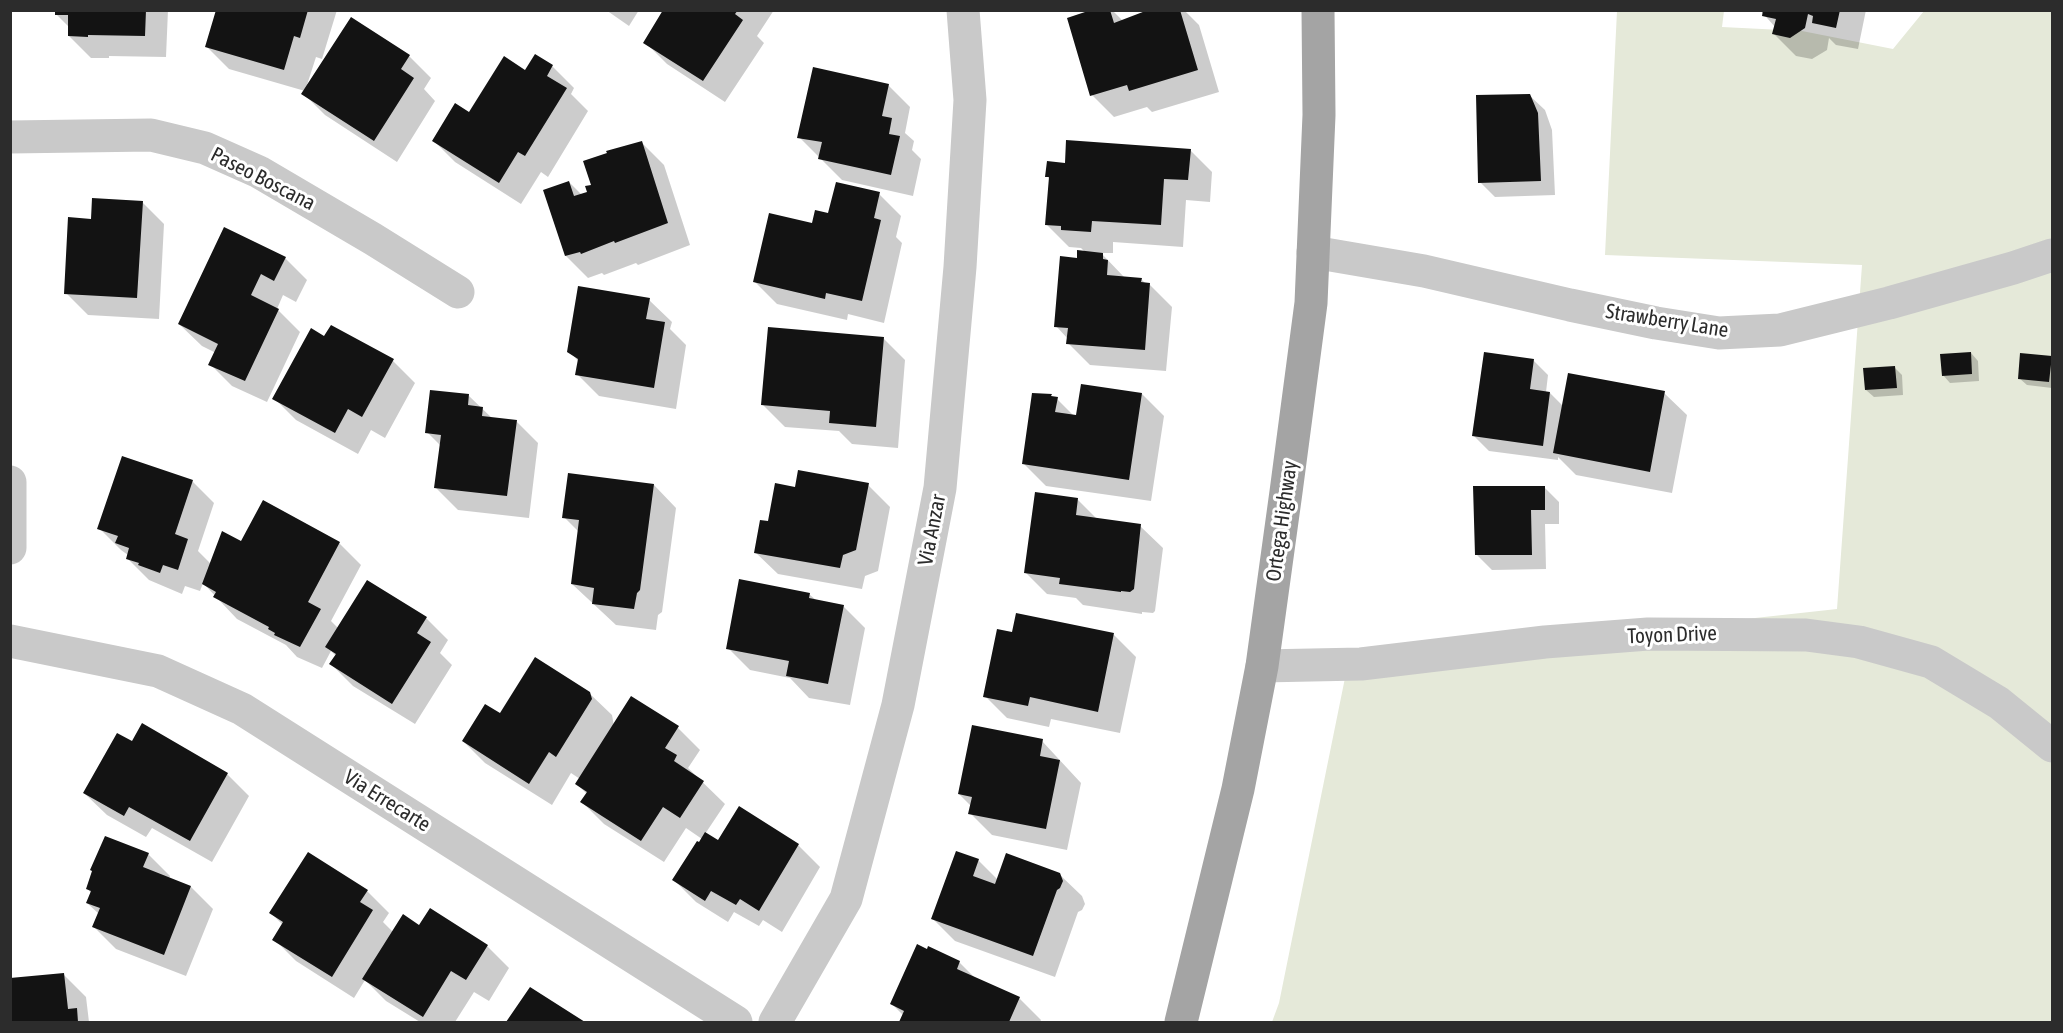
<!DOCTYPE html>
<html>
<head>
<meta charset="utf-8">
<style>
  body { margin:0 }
  #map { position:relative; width:2063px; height:1033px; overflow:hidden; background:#fff; font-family:"Asap Condensed",sans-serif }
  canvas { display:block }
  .frame { position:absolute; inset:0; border:12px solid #2c2c2c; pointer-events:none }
</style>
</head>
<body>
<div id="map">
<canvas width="2063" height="1033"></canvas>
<div class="frame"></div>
</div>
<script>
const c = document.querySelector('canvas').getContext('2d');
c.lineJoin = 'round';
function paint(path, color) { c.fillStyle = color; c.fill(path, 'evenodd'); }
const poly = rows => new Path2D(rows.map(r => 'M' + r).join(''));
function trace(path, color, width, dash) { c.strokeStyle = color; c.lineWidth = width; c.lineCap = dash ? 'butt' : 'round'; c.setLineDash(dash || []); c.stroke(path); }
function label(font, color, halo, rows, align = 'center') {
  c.font = font + ' "Asap Condensed",sans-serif'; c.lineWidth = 6; c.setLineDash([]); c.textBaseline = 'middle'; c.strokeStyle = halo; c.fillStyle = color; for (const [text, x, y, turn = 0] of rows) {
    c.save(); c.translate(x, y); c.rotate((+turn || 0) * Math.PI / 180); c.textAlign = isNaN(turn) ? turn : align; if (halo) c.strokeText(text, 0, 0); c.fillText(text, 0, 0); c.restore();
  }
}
paint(poly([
  [1617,11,1724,11,1722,27,1802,31,1893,49,1924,11,2052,11,2052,1022,1272,1022,1279,1003,1346,673,1755,618,1837,609,1862,265,1605,255]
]), '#e5e9d9');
paint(poly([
  [56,10,168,10,166,57,109,56,109,58,91,58,69,36,69,27,56,14],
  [237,10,337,10,322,59,316,57,307,85,352,19,409,56,431,78,424,89,435,101,397,162,325,115,303,93,305,91,229,69,207,47],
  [606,10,639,10,629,26],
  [665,10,774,10,757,36,764,43,725,102,667,64,645,42],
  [1096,10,1112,10,1124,22,1153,10,1184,10,1199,25,1219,92,1152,112,1147,107,1114,117,1092,95],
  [1760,10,1866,10,1858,49,1836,45,1829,38,1827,50,1812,59,1796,56,1774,34,1775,27],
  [535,56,552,66,574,88,571,94,588,111,548,177,541,172,521,204,455,162,433,140,525,72],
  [888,85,910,107,905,133,914,141,912,150,921,159,913,196,842,180,799,137],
  [1529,95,1545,110,1552,130,1555,195,1495,197,1480,182],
  [642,143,664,165,690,245,638,265,636,263,604,275,602,273,588,278,566,256,569,182,582,195,589,193],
  [1190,150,1212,172,1210,202,1186,200,1183,247,1113,242,1113,253,1101,253,1125,278,1141,279,1146,284,1149,284,1172,307,1166,371,1090,365,1068,343,1068,339,1056,326,1078,259,1086,253,1081,248,1069,247,1047,225,1050,180,1047,176,1066,164],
  [879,194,901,216,896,237,902,243,884,323,848,314,847,320,777,304,755,282,813,224,830,215],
  [142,202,164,224,159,319,88,315,66,293,92,220],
  [285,258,307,280,296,302,283,295,277,309,300,332,267,402,232,386,210,364,216,353,202,346,179,324],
  [649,300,672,322,670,329,686,345,676,409,599,396,577,374,579,362,569,351],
  [883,338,905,360,898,448,852,444,839,431,785,427,762,404],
  [325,339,393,361,415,383,385,438,371,430,358,454,296,420,274,398],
  [1971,353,1978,361,1979,381,1950,383,1943,375],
  [2051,357,2052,388,2027,385,2019,378],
  [1533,360,1548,375,1546,392,1550,393,1563,406,1664,393,1687,415,1672,493,1576,475,1558,457,1558,460,1489,451,1474,436],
  [1894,367,1902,375,1903,395,1874,397,1866,390],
  [1142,394,1164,416,1151,501,1046,486,1024,464,1034,395,1051,396,1057,399,1075,417],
  [469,396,493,419,516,421,538,443,529,518,458,510,435,487,441,446,427,432],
  [192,481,214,503,198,551,211,564,242,543,339,543,361,565,331,621,338,628,367,582,426,618,448,640,440,653,452,665,415,724,353,686,331,664,336,656,331,651,322,668,297,657,286,645,237,619,203,583,200,591,185,586,182,594,149,580,127,558,128,555,121,550,99,528],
  [654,485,676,508,662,612,658,615,656,630,616,625,572,584,579,532,564,517],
  [868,485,890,507,878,571,865,576,862,589,778,574,755,552,769,522,796,488],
  [1544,487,1559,502,1559,524,1545,524,1546,569,1492,570,1477,555],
  [1077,499,1098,520,1140,526,1163,548,1155,611,1153,613,1142,612,1142,614,1083,605,1076,598,1047,594,1025,572],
  [809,594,817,601,843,606,865,628,850,705,809,698,790,678,750,670,728,648],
  [1013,634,1114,635,1136,657,1120,733,1051,719,1049,727,1007,718,985,696],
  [589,693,612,715,614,726,678,728,700,750,688,768,725,804,705,834,718,842,798,845,820,867,782,932,763,920,759,926,734,912,728,922,696,902,674,880,702,839,686,828,664,862,604,824,582,802,587,794,577,784,580,779,571,773,552,805,485,763,463,741,500,716],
  [1042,741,1081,783,1067,850,992,835,970,813,971,806,959,794],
  [132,743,227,774,249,796,212,862,152,828,146,837,107,815,84,793],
  [148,854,170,876,169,879,191,887,213,909,186,976,116,949,94,927,99,914,87,903,91,893,87,888],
  [978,860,998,880,1059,874,1082,896,1085,904,1082,910,1078,912,1055,977,955,941,933,919],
  [367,891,389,913,383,922,393,932,420,927,487,946,509,968,489,1001,474,992,455,1022,420,1022,386,1001,365,980,354,998,296,961,274,939,283,925,271,913],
  [959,962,976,979,1019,998,1041,1020,1040,1022,901,1022,904,1016,892,1004],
  [64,975,86,997,89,1022,10,1022,10,980],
  [530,989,582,1022,508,1022]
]), '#0003');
paint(poly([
  [55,10,146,10,145,36,88,35,88,37,68,36,68,15,55,15],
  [216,10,308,10,300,38,294,36,284,70,205,47],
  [663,10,738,10,735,14,743,20,703,81,643,43],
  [1091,10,1110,10,1114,23,1148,10,1180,10,1198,70,1129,91,1127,85,1090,96,1067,18],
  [1763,10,1840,10,1836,28,1812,23,1813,16,1808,14,1805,28,1790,38,1772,34,1776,19,1762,16],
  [351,17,410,55,401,69,414,78,374,141,301,94],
  [535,54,553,65,547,76,567,88,525,156,518,152,499,183,432,141,455,103,469,112,504,56,525,70],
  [813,67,889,84,882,116,892,118,889,134,900,136,891,175,818,159,822,142,797,138],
  [1530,94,1538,113,1541,181,1478,183,1476,95],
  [1066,140,1191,149,1188,180,1164,179,1161,225,1092,221,1091,232,1061,230,1061,226,1045,225,1049,177,1045,177,1047,161,1065,163],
  [642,141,668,223,615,243,614,241,581,254,580,252,565,256,543,190,569,181,574,196,587,192,585,186,591,185,583,161,607,153,606,151],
  [836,182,880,192,874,218,881,220,862,301,826,293,825,299,753,282,769,213,812,223,815,210,828,213],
  [92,198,143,201,137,298,64,294,68,217,91,219],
  [224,227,286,257,274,281,261,274,251,295,279,309,245,381,208,365,218,344,178,324],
  [1077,250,1103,253,1103,259,1108,260,1107,275,1142,278,1141,282,1150,283,1145,350,1066,344,1068,328,1054,327,1060,256,1077,258],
  [578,286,650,298,646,319,665,322,654,388,575,375,578,359,567,352],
  [331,325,394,359,362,417,348,409,335,433,272,399,311,328,324,336],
  [768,327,884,337,876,427,829,423,830,411,761,405],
  [1484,352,1534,359,1530,389,1550,392,1543,446,1472,436],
  [1971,352,1972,374,1942,376,1940,354],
  [2020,353,2052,356,2049,382,2018,379],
  [1895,366,1897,388,1865,390,1863,368],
  [1568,373,1665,391,1650,472,1553,453],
  [1081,384,1142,393,1129,480,1022,464,1032,393,1052,394,1051,396,1058,397,1055,412,1076,415],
  [430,390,469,394,468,405,483,407,482,416,517,420,507,496,434,488,441,435,425,433],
  [122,456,193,480,175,534,188,539,178,570,163,565,160,573,138,565,139,563,126,559,129,548,115,543,118,536,97,529],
  [798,470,869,483,856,550,843,555,840,568,754,553,760,520,768,521,775,483,795,487],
  [568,473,654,484,640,590,637,593,634,609,592,604,594,588,571,584,579,520,562,518],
  [1473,486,1545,486,1545,510,1531,510,1532,555,1475,555],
  [1035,492,1078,498,1076,515,1141,524,1134,589,1130,592,1121,591,1121,592,1059,584,1060,578,1024,573],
  [263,500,340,542,308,602,321,609,300,647,274,635,275,633,268,629,269,627,213,597,216,592,202,584,222,531,241,541],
  [739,579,810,593,809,598,844,605,828,684,786,676,789,661,726,649],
  [367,580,427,617,417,633,431,642,392,704,329,664,336,654,325,647],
  [1016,613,1114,633,1098,712,1030,697,1028,706,983,697,997,629,1012,632],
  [535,657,590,692,592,699,556,757,549,752,529,784,462,741,485,704,500,713],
  [631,696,679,726,665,748,677,755,674,761,704,781,680,818,663,807,641,841,580,802,587,792,575,784],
  [142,723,228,773,190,841,129,807,124,816,83,793,117,733,132,741],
  [972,725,1043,739,1040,756,1060,760,1046,829,968,814,972,797,958,794],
  [739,806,799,844,759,911,740,899,736,905,711,891,705,901,672,880,697,841,699,842,705,832,718,840],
  [105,836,149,853,143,867,191,886,164,955,92,927,100,908,86,903,91,891,86,889,92,871,90,870],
  [956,851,979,859,973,876,995,884,1006,853,1060,873,1063,881,1060,888,1057,890,1033,956,931,919],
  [308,852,368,890,360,902,373,910,332,977,272,940,283,922,269,913],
  [430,908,488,945,466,980,451,971,423,1017,362,979,403,914,419,925],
  [917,944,927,949,928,946,960,961,957,969,1020,997,1009,1022,899,1022,904,1011,890,1004],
  [64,973,68,1009,77,1008,78,1022,10,1022,10,978],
  [530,987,585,1022,506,1022]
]), '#131313');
trace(poly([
  [10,137,151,135,205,148,259,172,373,239,458,292],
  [1313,252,1424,271,1570,305,1656,323,1719,333,1780,330,1889,303,2013,268,2052,255],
  [10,482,10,548],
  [10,641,158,671,242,709,736,1022],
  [1262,666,1361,664,1545,642,1648,634,1806,635,1859,642,1931,662,1999,703,2052,746],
  [775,1022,846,899,898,705,940,488,960,267,970,100,963,10]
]), '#c9c9c9', 33);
trace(poly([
  [1181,1022,1238,789,1262,666,1286,492,1311,303,1319,115,1318,10]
]), '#a4a4a4', 33);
label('21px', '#2c2c2c', '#fff', [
  ["Paseo Boscana",263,179,27],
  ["Strawberry Lane",1667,321,9],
  ["Ortega Highway",1282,521,-82],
  ["Via Anzar",932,530,-79],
  ["Toyon Drive",1672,635,-2],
  ["Via Errecarte",387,801,32]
]);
</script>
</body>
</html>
